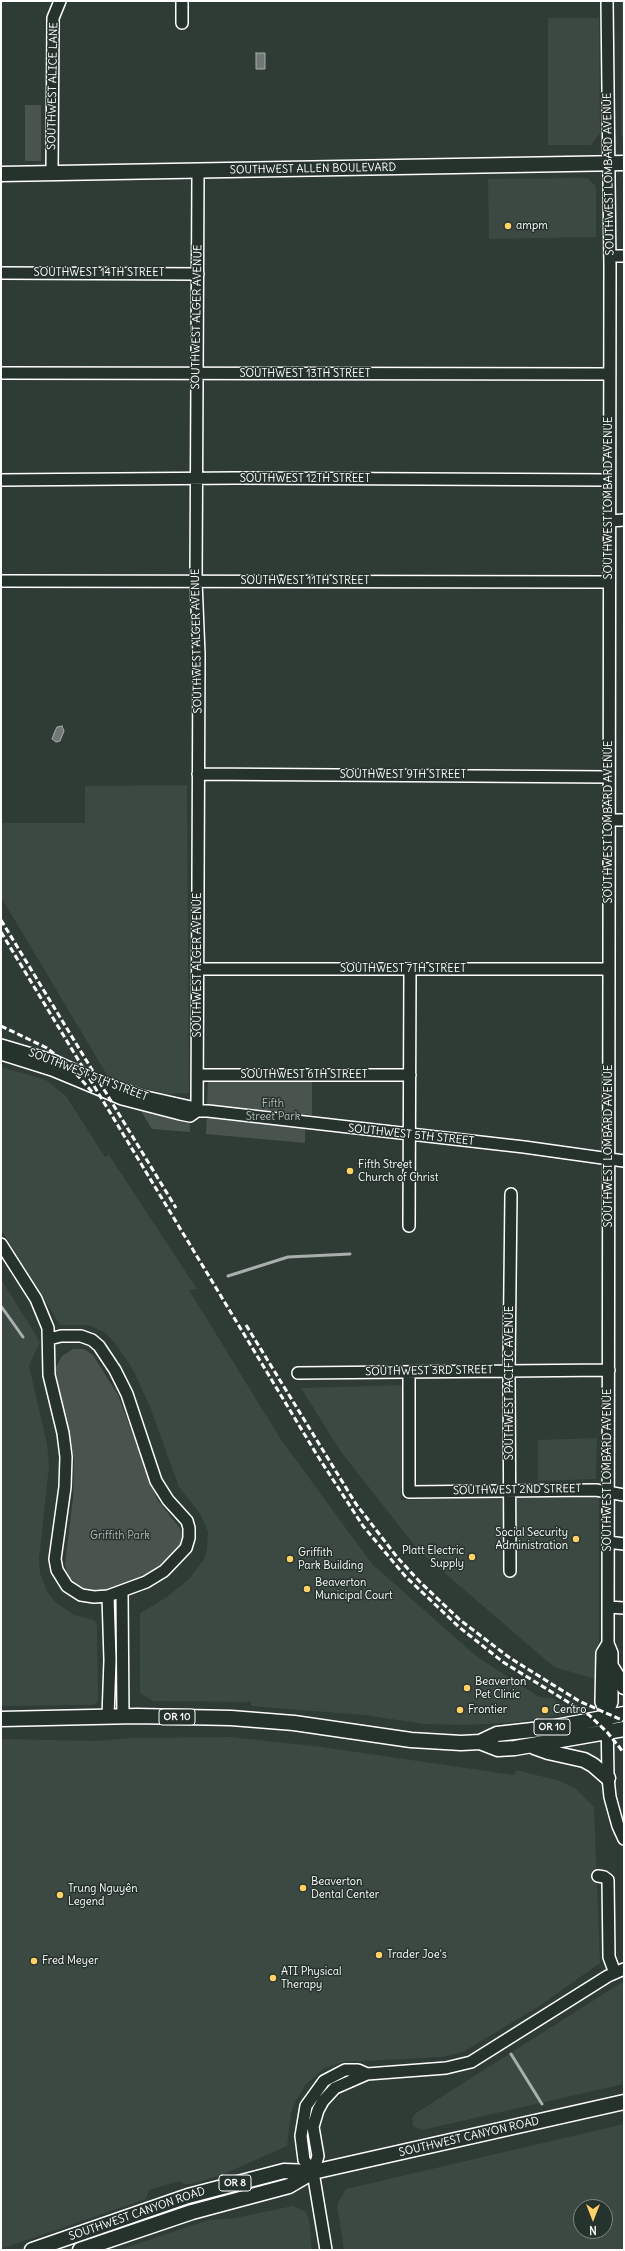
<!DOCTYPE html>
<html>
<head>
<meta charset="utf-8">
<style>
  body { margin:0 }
  #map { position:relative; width:625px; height:2251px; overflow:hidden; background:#2f3b35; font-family:Delius,sans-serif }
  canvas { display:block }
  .frame { position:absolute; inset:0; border:2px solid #fff; pointer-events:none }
  .north { position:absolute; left:573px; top:2199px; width:40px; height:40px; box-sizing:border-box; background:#26332d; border:1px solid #7d8581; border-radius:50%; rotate:180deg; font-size:11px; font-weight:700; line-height:16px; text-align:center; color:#fff }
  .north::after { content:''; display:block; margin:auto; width:14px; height:18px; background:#ffd166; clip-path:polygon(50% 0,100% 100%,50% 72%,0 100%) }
</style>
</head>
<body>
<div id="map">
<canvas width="625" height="2251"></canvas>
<div class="frame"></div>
<div class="north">N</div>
</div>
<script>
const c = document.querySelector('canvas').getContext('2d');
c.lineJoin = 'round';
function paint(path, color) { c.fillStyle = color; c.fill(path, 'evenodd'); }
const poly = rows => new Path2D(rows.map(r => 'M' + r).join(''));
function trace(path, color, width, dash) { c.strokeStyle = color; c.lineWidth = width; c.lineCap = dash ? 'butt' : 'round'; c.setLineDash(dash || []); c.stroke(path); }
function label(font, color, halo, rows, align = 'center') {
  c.font = font + ' Delius,sans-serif'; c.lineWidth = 3; c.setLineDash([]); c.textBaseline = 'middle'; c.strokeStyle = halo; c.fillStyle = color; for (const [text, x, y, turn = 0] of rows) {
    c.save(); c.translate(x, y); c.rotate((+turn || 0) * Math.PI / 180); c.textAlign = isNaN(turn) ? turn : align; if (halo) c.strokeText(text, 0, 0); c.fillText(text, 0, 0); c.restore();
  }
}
paint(poly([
  [622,1,624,1,624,142,621,133],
  [548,18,599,18,600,133,591,145,548,145],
  [587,178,596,186,596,237,489,239,488,179],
  [187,785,189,1093,168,1094,132,1085,107,1075,1,897,1,823,85,823,85,786],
  [1,1067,46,1080,66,1096,105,1157,109,1155,197,1289,189,1290,280,1438,372,1564,476,1656,539,1697,552,1698,575,1712,518,1722,467,1725,424,1724,364,1715,251,1706,251,1702,153,1701,140,1693,140,1613,167,1597,189,1579,204,1559,207,1550,208,1532,201,1515,179,1487,150,1407,132,1368,117,1346,106,1333,89,1325,60,1325,1,1229],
  [1,1279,40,1342,29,1366,47,1444,49,1466,39,1560,40,1573,47,1591,54,1601,74,1615,94,1620,97,1624,98,1700,94,1705,1,1706],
  [405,1385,406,1487,401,1488,401,1500,599,1493,599,1680,554,1667,419,1551,341,1452,301,1388],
  [597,1438,596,1479,538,1481,538,1440],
  [231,1737,322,1747,514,1775,516,1770,560,1781,575,1788,594,1807,600,1963,541,2005,463,2052,443,2057,343,2062,325,2068,306,2084,295,2102,291,2113,287,2146,222,2175,191,2184,184,2184,179,2181,149,2190,146,2199,1,2249,1,1739,98,1741,132,1738],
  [624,1981,624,2084,422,2130,413,2126,412,2118,416,2113],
  [624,2124,624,2250,344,2250,337,2205,346,2189],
  [581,2207,605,2207,605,2231,581,2231],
  [293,2206,306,2212,309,2219,312,2250,119,2250,208,2220,235,2218]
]), '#3c4842');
paint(poly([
  [25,105,41,105,41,161,25,161],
  [208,1081,312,1081,312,1115,305,1114,305,1143,206,1134],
  [189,1102,190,1132,152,1129,136,1103],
  [73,1349,84,1349,93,1355,118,1395,157,1499,181,1530,184,1539,181,1549,142,1582,95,1595,77,1587,68,1577,65,1564,73,1498,74,1460,55,1369,62,1356]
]), '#4a544f');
const water = poly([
  [256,53,265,53,265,69,256,69,256,53],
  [62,726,64,731,60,741,56,742,52,739,55,731,57,727,62,726]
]);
paint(water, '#707975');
trace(water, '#a9afac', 1);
trace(poly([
  [228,1276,288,1257,350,1254],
  [1,1306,23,1337],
  [511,2054,542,2104]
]), '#a9afac', 3);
const minor = poly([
  [182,1,182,23],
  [52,173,53,18,60,1],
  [610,256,624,256],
  [1,273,198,274],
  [1,373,610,374],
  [1,480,236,478,609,480],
  [610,521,624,520],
  [1,581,609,582],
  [198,774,609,777],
  [609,820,624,820],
  [198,969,609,969],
  [1,1045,55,1061,98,1081,142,1096,191,1107,197,1111],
  [1,1054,52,1070,122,1099,180,1114,190,1116,197,1111,208,1111,524,1147,624,1161],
  [198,1075,410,1075],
  [197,1111,199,654,196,581,198,171],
  [409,1226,410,969],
  [1,1244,36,1299,48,1328,49,1375,63,1433,66,1457,65,1487,55,1559,57,1570,67,1586,81,1595,94,1597,108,1596,146,1582,164,1571,186,1548,189,1538,189,1528,187,1521,168,1500,156,1481,127,1394,115,1370,99,1346,92,1340,81,1336,61,1336,49,1339],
  [409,1372,409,1492,596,1490,624,1495],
  [298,1373,609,1370],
  [608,1542,624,1544],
  [510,1571,509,1369,511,1194],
  [122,1592,123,1717],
  [608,1607,624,1608],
  [608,1643,602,1653,601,1702,607,1716,608,1778,610,1797,618,1826,624,1839],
  [607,1716,612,1702,612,1653,608,1643,610,267,607,1],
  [108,1717,110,1660,108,1596],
  [598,1876,604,1877,608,1880,609,1957,615,1973],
  [313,2172,318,2156,313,2127,318,2110,323,2101,335,2088,367,2074],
  [326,2250,313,2172,304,2160,301,2136,306,2106,324,2081,345,2070,358,2070,367,2074,446,2068,471,2062,608,1976,624,1969]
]);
const major = poly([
  [1,174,624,163],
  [612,1668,624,1687],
  [1,1719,137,1716,231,1718,294,1723,411,1740,461,1743,480,1742,497,1734,550,1728,624,1714],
  [480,1742,498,1749,515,1748,624,1729],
  [534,1747,548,1752,584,1760,593,1765,608,1778],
  [32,2250,188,2196,284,2171,313,2172,624,2102],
  [80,2250,192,2212,289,2186,313,2172]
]);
trace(minor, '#fff', 14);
trace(major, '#fff', 17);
trace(minor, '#26332d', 11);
trace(major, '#26332d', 14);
trace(poly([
  [1,920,176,1208],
  [1,932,317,1455,363,1526,406,1577,459,1627,503,1662,589,1715,607,1732,624,1753],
  [1,1026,47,1048,70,1067,94,1094],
  [246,1325,356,1504,397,1557,419,1581,460,1620,510,1658,579,1701,624,1721]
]), '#fff', 3, [6, 3]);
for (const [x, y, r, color] of [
  [508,226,4,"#ffd166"],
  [350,1171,4,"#ffd166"],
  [576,1539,4,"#ffd166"],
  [472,1557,4,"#ffd166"],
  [290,1559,4,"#ffd166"],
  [307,1589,4,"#ffd166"],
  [467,1688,4,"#ffd166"],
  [460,1710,4,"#ffd166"],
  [545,1710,4,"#ffd166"],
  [303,1888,4,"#ffd166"],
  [60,1895,4,"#ffd166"],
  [379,1955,4,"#ffd166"],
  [34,1961,4,"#ffd166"],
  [273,1978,4,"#ffd166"]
]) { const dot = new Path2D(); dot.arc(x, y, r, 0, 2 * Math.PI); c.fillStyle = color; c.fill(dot); trace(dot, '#26332d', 1.5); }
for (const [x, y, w] of [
  [177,1717,36],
  [552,1727,36],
  [235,2183,32]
]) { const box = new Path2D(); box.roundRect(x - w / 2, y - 8, w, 16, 3); c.fillStyle = '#26332d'; c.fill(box); trace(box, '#fff', 1); }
label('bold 10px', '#fff', null, [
  ["OR 10",177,1717],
  ["OR 10",552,1727],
  ["OR 8",235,2183]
]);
label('11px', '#fff', '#26332d', [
  ["SOUTHWEST ALICE LANE",53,86,-89],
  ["SOUTHWEST ALLEN BOULEVARD",313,169,-1],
  ["SOUTHWEST LOMBARD AVENUE",609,174,-91],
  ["SOUTHWEST 14TH STREET",99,273],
  ["SOUTHWEST ALGER AVENUE",197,317,-89],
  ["SOUTHWEST 13TH STREET",305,374],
  ["SOUTHWEST 12TH STREET",305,479],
  ["SOUTHWEST LOMBARD AVENUE",609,498,-90],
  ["SOUTHWEST 11TH STREET",305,581],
  ["SOUTHWEST ALGER AVENUE",197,641,-91],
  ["SOUTHWEST 9TH STREET",403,775],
  ["SOUTHWEST LOMBARD AVENUE",609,822,-90],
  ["SOUTHWEST ALGER AVENUE",198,965,-90],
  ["SOUTHWEST 7TH STREET",403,969],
  ["SOUTHWEST 5TH STREET",88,1075,21],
  ["SOUTHWEST 6TH STREET",304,1075],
  ["SOUTHWEST 5TH STREET",411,1135,6],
  ["SOUTHWEST LOMBARD AVENUE",609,1146,-90],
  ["SOUTHWEST 3RD STREET",429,1371,-1],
  ["SOUTHWEST PACIFIC AVENUE",510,1383,-90],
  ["SOUTHWEST LOMBARD AVENUE",608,1470,-90],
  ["SOUTHWEST 2ND STREET",517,1490,-1],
  ["SOUTHWEST CANYON ROAD",469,2137,-13],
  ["SOUTHWEST CANYON ROAD",137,2214,-19]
]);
label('11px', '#fff', '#26332d', [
  ["ampm",516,226],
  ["Fifth Street",358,1165],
  ["Church of Christ",358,1178],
  ["Social Security",568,1533,"right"],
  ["Administration",568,1546,"right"],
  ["Platt Electric",464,1551,"right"],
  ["Supply",464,1564,"right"],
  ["Griffith",298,1553],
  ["Park Building",298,1566],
  ["Beaverton",315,1583],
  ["Municipal Court",315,1596],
  ["Beaverton",475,1682],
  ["Pet Clinic",475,1695],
  ["Frontier",468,1710],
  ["Centro",553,1710],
  ["Beaverton",311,1882],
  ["Dental Center",311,1895],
  ["Trung Nguyên",68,1889],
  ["Legend",68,1902],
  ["Trader Joe's",387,1955],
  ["Fred Meyer",42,1961],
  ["ATI Physical",281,1972],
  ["Therapy",281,1985]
], 'left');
label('11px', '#b7bbb9', '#26332d', [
  ["Fifth",273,1104],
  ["Street Park",273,1117],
  ["Griffith Park",120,1536]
]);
</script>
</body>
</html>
